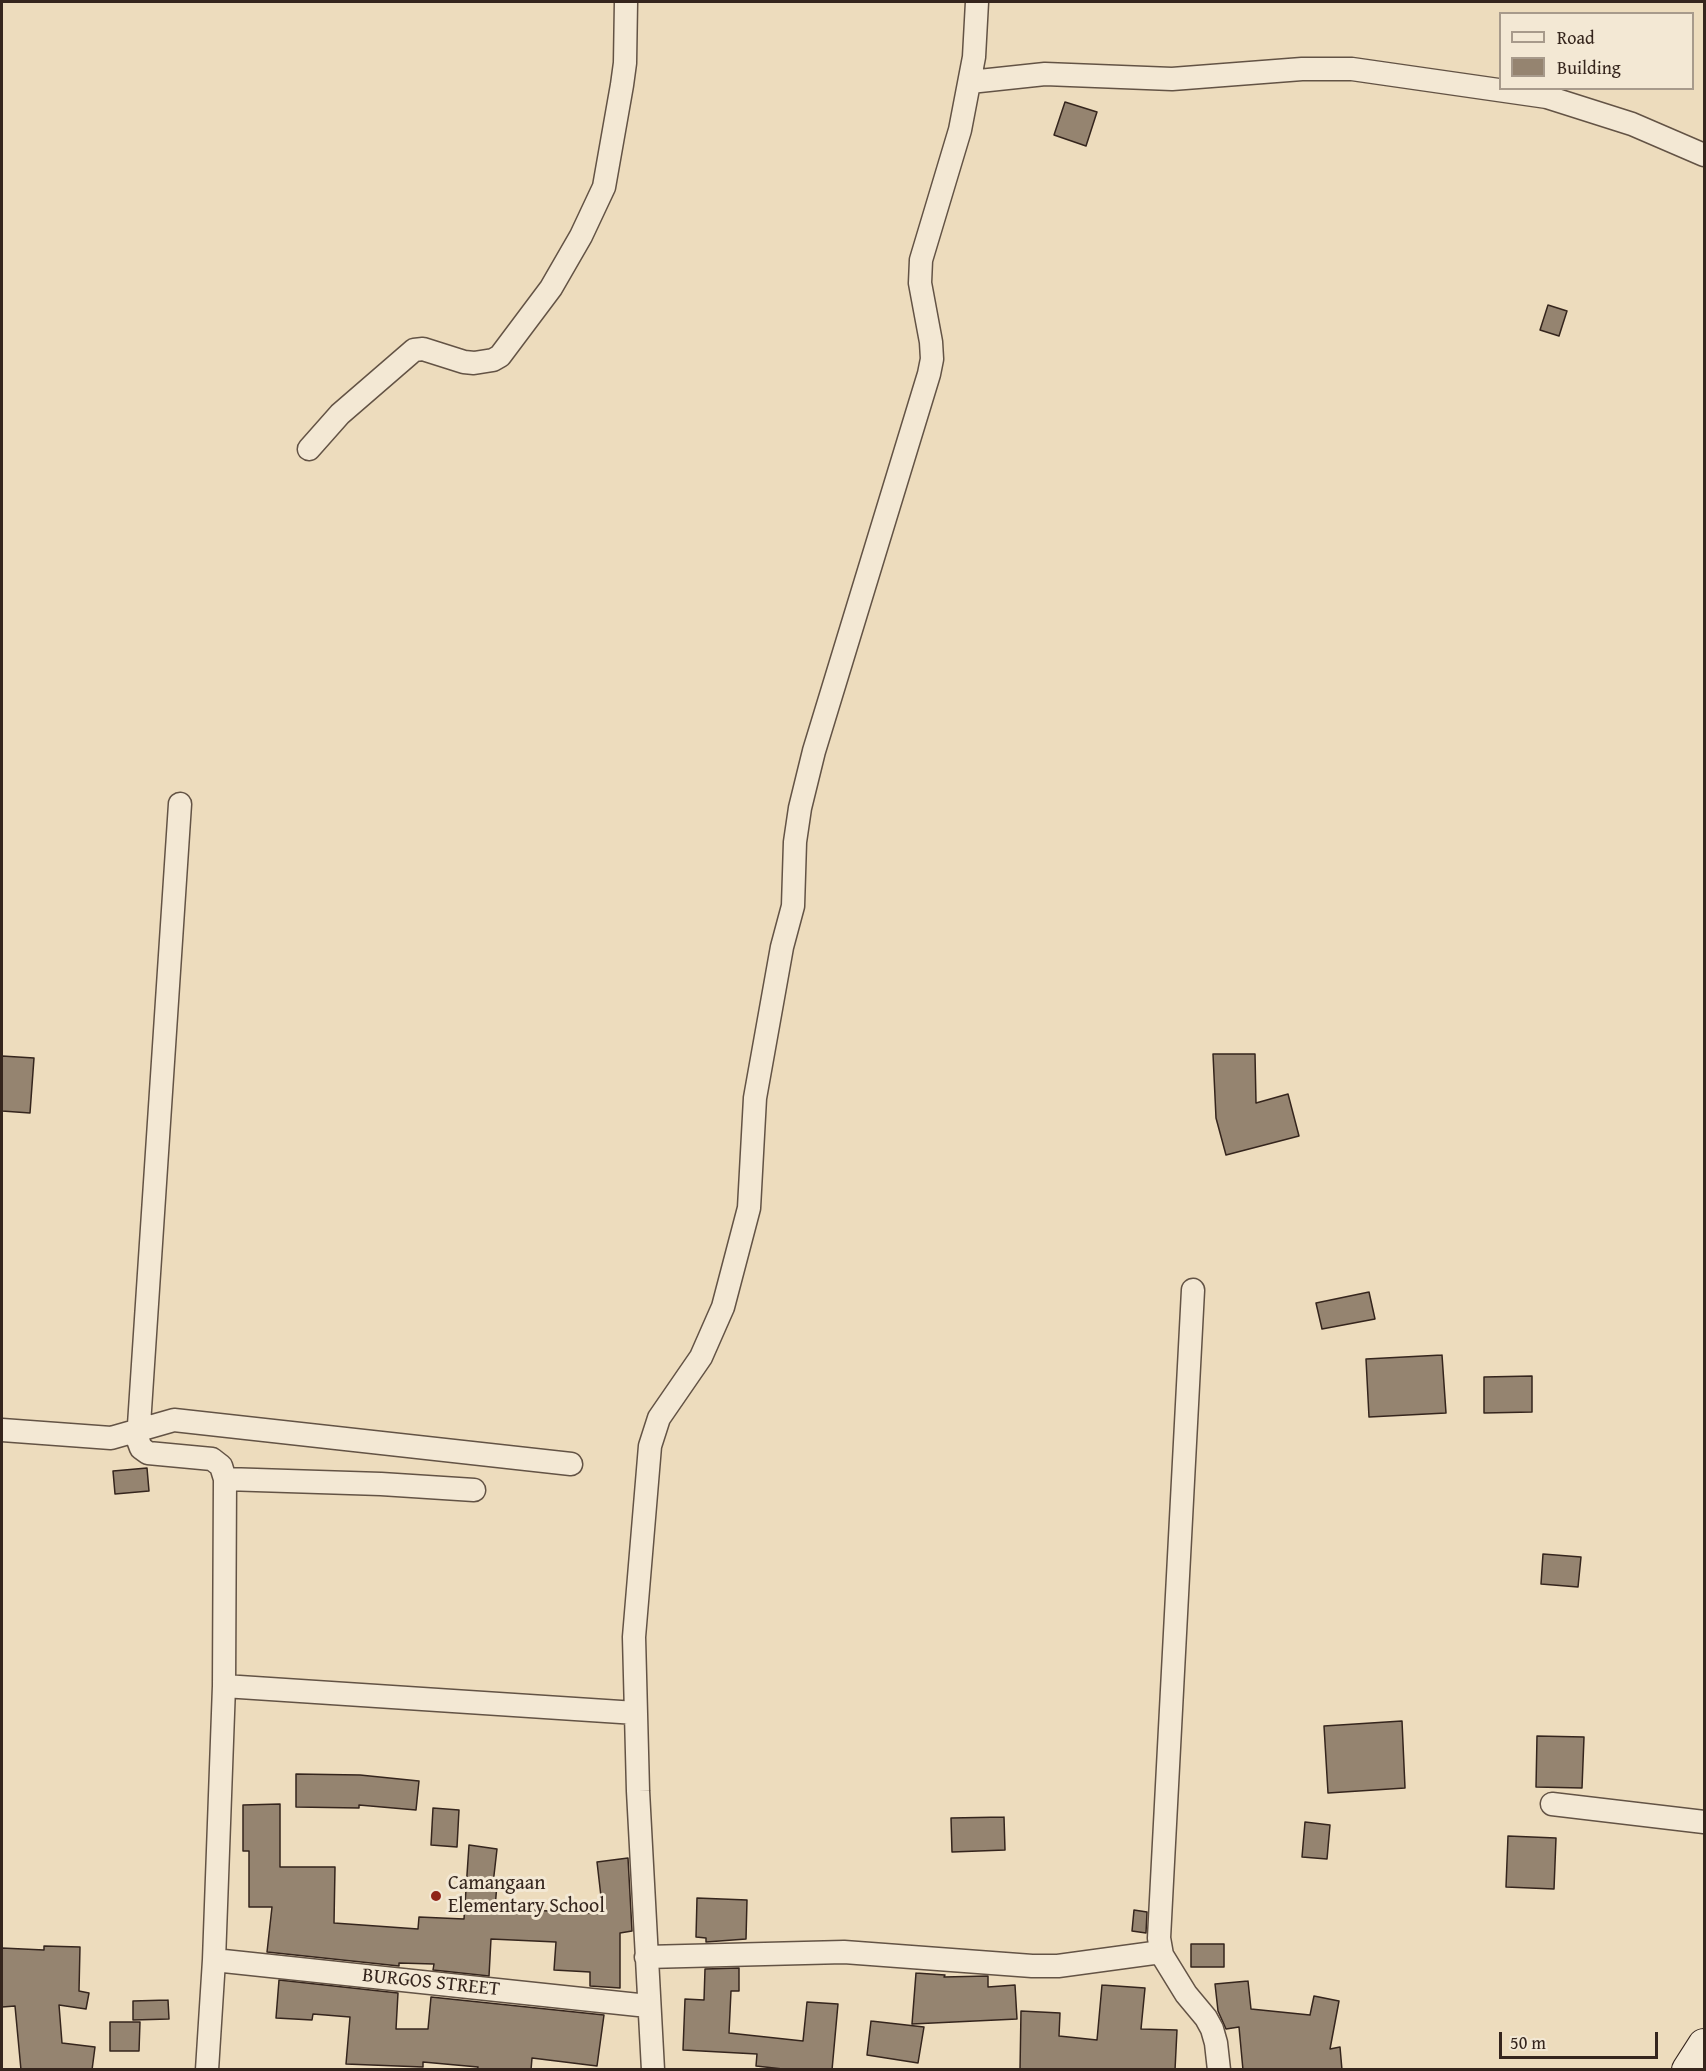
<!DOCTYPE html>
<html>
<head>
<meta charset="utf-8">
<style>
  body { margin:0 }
  #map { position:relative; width:1706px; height:2071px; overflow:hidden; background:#eddcbd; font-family:"Gentium Book Plus",serif }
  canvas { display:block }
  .frame { position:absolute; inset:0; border:3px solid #35251d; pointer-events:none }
  .legend { position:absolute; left:1499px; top:12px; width:195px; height:78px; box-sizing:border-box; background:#f3e8d4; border:2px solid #a79a8b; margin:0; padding:8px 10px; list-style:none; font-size:18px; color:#35251d }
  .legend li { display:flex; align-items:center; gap:12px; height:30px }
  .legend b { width:30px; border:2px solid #a79a8b }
  .scale { position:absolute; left:1499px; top:2032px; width:159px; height:27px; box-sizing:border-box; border:3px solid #35251d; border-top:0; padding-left:8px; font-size:18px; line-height:21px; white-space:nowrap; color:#35251d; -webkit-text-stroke:4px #f3e8d4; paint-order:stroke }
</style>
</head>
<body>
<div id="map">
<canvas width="1706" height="2071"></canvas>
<div class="frame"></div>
<ul class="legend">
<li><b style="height:8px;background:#f3e8d4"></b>Road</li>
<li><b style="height:16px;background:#958470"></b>Building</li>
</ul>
<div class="scale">50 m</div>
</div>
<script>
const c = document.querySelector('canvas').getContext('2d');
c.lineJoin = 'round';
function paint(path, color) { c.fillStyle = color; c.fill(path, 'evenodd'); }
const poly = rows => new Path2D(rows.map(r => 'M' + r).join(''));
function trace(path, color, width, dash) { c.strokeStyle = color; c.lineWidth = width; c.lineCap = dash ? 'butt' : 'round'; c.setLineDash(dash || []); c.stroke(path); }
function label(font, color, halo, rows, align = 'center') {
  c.font = font + ' "Gentium Book Plus",serif'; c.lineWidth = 6; c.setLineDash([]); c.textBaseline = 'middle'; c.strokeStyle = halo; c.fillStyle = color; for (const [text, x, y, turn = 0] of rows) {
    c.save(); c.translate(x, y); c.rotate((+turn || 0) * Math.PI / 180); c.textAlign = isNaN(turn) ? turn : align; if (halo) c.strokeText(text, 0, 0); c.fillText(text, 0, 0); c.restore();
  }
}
const building = poly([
  [1065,102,1097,112,1086,146,1054,135,1065,102],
  [1548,305,1567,311,1559,336,1540,330,1548,305],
  [1213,1054,1255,1054,1256,1103,1288,1094,1299,1136,1226,1155,1216,1118,1213,1054],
  [2,1056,34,1058,30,1113,2,1111,2,1056],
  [1369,1292,1375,1319,1322,1329,1316,1303,1369,1292],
  [1442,1355,1446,1413,1369,1417,1366,1359,1442,1355],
  [1532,1376,1532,1412,1484,1413,1484,1377,1532,1376],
  [147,1468,149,1491,115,1494,113,1471,147,1468],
  [1543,1554,1581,1557,1578,1587,1541,1584,1543,1554],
  [1402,1721,1405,1788,1328,1793,1324,1726,1402,1721],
  [1537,1736,1584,1737,1582,1788,1536,1787,1537,1736],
  [296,1774,360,1775,419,1781,416,1810,359,1805,359,1808,296,1807,296,1774],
  [280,1804,280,1867,335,1867,334,1923,418,1929,419,1917,464,1919,469,1845,497,1849,493,1884,497,1884,495,1908,603,1914,597,1862,628,1858,632,1931,620,1933,620,1988,590,1986,590,1972,554,1970,556,1942,491,1939,489,1976,433,1970,434,1964,399,1963,399,1966,267,1952,272,1907,249,1907,249,1851,243,1851,243,1805,280,1804],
  [433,1808,459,1810,457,1847,431,1845,433,1808],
  [1004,1817,1005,1850,952,1852,951,1818,1004,1817],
  [1305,1822,1330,1825,1327,1859,1302,1857,1305,1822],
  [1508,1836,1556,1838,1554,1889,1506,1887,1508,1836],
  [697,1898,747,1900,746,1939,706,1942,706,1938,696,1937,697,1898],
  [1134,1910,1147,1912,1146,1933,1132,1931,1134,1910],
  [1191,1944,1224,1944,1224,1967,1191,1967,1191,1944],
  [44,1946,80,1947,79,1991,89,1993,86,2009,59,2005,62,2043,95,2047,92,2070,21,2070,15,2006,2,2007,2,1948,44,1950,44,1946],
  [739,1968,739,1991,731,1991,729,2033,803,2041,807,2002,838,2004,832,2070,792,2070,756,2066,757,2054,683,2050,685,1999,704,2000,705,1969,739,1968],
  [916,1973,945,1975,944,1977,988,1976,988,1987,1015,1985,1017,2019,912,2024,916,1973],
  [279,1980,398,1993,396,2029,428,2029,431,1997,604,2015,597,2066,532,2058,531,2070,477,2070,478,2067,423,2062,423,2067,346,2064,350,2017,313,2014,312,2020,276,2018,279,1980],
  [1248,1981,1251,2009,1310,2015,1314,1996,1339,2001,1330,2049,1340,2047,1342,2070,1243,2070,1239,2027,1226,2029,1218,2011,1215,1984,1248,1981],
  [1102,1985,1145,1988,1141,2029,1177,2030,1175,2070,1020,2070,1021,2011,1060,2013,1059,2036,1097,2040,1102,1985],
  [168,2000,169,2019,133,2020,133,2001,168,2000],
  [871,2021,924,2027,918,2063,867,2055,871,2021],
  [110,2022,140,2022,139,2051,110,2051,110,2022]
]);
paint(building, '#958470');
trace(building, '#35251d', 1.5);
const street = poly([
  [970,82,1045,74,1172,79,1302,69,1352,69,1547,97,1632,124,1704,155],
  [309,449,340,414,414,350,423,349,464,362,474,363,493,360,500,356,551,288,581,236,604,187,622,85,625,63,626,2],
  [180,804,138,1440,141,1448,148,1453,212,1459,221,1466,225,1479,224,1686,214,1960,207,2070],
  [1193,1290,1159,1938,1162,1955,1186,1994,1206,2018,1212,2029,1216,2043,1219,2070],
  [2,1430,111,1438,174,1420,571,1464],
  [225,1479,381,1484,474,1490],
  [224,1686,636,1713],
  [1552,1804,1704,1822],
  [646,1957,844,1952,1032,1966,1058,1966,1161,1952],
  [214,1960,648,2006],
  [653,2070,638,1791,634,1637,650,1446,659,1418,701,1357,723,1307,749,1208,755,1098,782,947,793,906,795,842,800,808,814,751,929,374,932,359,931,342,920,283,921,260,960,130,974,57,977,2]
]);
const secondary = poly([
  [1688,2070,1704,2045]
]);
trace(street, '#635345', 25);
trace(secondary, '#35251d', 34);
trace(street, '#f3e8d4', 22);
trace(secondary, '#f3e8d4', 32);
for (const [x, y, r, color] of [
  [436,1896,6,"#8f2418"]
]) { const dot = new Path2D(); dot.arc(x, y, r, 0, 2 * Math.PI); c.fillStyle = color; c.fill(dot); trace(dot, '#f3e8d4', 2); }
label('20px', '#35251d', '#f3e8d4', [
  ["Camangaan",448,1884],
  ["Elementary School",448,1907]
], 'left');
label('20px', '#35251d', '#f3e8d4', [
  ["BURGOS STREET",431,1983,6]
]);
</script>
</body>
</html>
